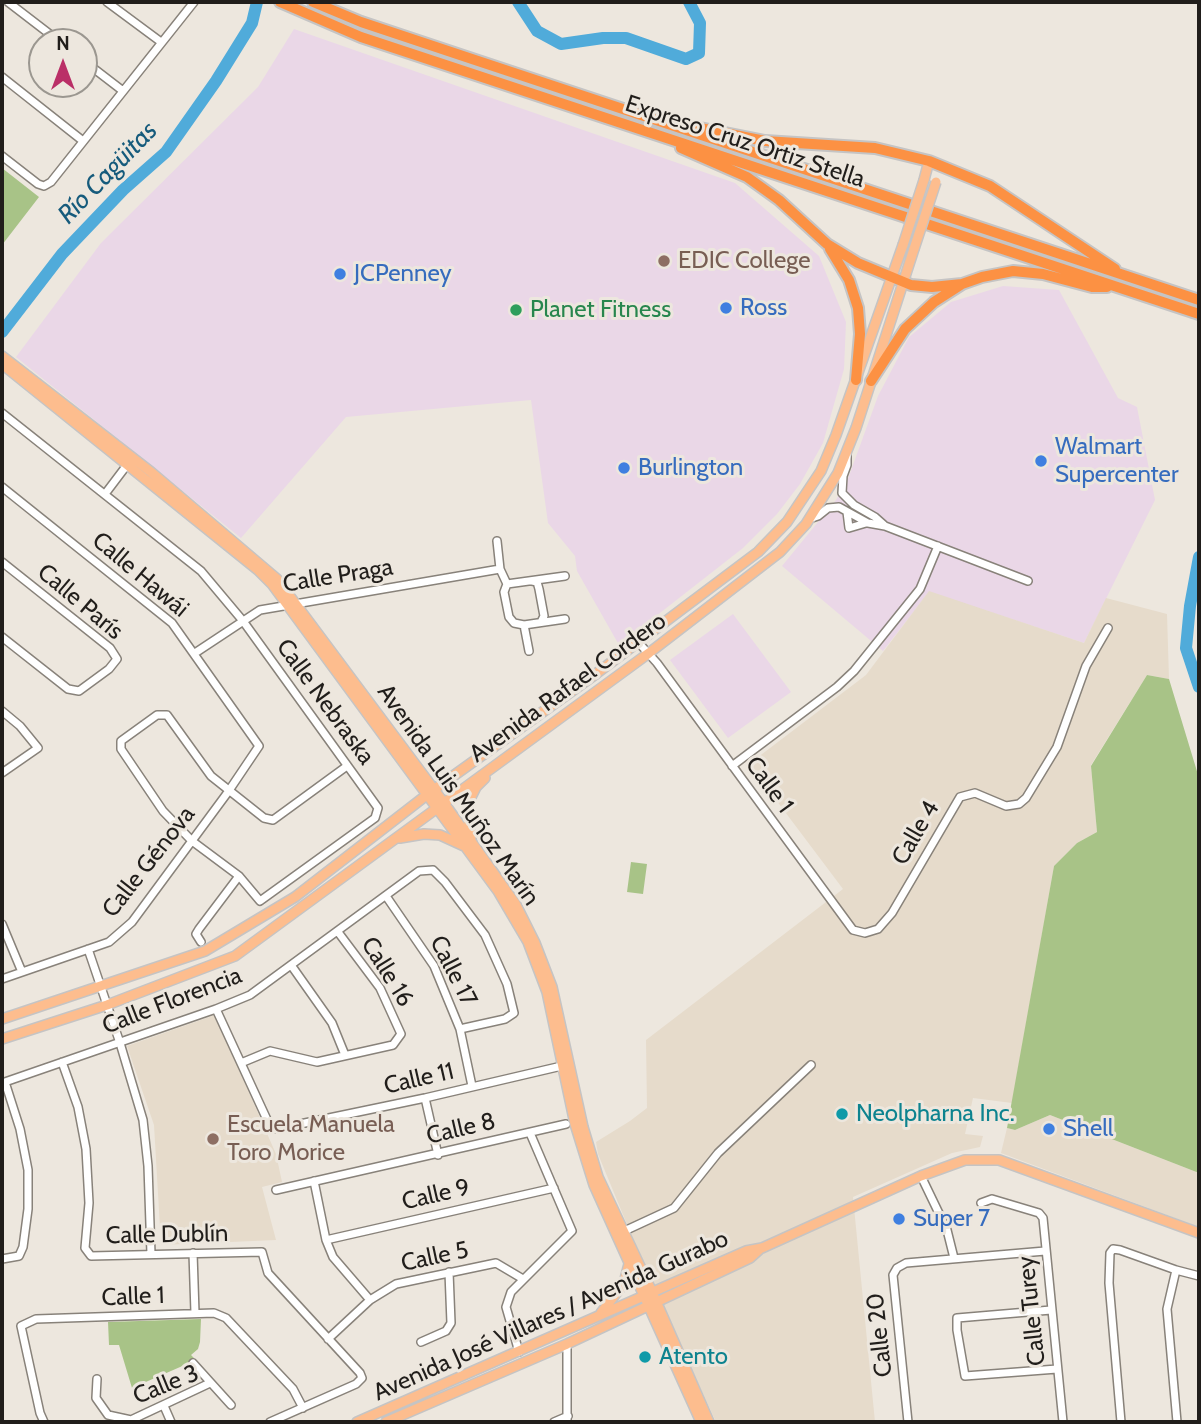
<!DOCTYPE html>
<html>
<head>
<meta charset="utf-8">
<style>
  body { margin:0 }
  #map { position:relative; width:1201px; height:1424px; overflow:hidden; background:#ede7de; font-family:Cabin,sans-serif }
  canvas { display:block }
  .frame { position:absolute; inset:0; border:4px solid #211e1b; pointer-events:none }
  .north { position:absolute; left:28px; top:28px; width:70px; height:70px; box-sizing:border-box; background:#ede7de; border:2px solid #9b9790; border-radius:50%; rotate:0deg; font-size:19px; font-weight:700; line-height:28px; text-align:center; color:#211e1b }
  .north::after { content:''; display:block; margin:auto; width:24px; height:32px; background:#ba2f67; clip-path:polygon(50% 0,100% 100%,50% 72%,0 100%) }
</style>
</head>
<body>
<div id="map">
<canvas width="1201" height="1424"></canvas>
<div class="frame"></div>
<div class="north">N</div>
</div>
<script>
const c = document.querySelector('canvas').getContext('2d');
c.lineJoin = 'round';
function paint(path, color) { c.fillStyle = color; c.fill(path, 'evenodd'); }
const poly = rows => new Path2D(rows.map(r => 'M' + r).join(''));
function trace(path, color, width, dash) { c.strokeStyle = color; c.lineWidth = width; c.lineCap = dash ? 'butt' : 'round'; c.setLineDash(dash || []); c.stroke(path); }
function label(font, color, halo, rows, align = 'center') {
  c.font = font + ' Cabin,sans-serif'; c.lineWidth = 6; c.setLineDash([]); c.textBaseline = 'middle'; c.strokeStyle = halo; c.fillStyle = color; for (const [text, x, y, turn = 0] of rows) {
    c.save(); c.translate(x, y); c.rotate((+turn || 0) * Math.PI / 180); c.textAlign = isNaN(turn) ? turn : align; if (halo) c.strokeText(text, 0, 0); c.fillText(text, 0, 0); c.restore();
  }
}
paint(poly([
  [294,29,735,183,819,256,846,322,844,369,823,443,800,484,777,514,743,548,619,645,577,571,575,556,548,523,531,400,346,417,241,538,16,357,101,243,258,87],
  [1003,286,1059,290,1118,398,1137,407,1155,500,1084,643,929,592,883,651,782,566,836,500,849,476,878,396,909,337,951,302],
  [733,614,791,692,728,738,670,660]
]), '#ead7e7');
paint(poly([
  [929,591,1084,643,1106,598,1167,614,1169,679,1147,675,1091,765,1097,832,1077,843,1054,866,1012,1103,973,1098,965,1134,983,1136,980,1147,952,1153,853,1197,875,1422,716,1422,645,1268,598,1154,596,1142,630,1121,647,1108,646,1040,843,889,749,764,866,675],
  [215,1015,276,1154,282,1182,262,1187,276,1240,161,1245,154,1125,127,1046],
  [1050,1115,1199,1173,1199,1227,1001,1153,1007,1128,1015,1130]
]), '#e6dbcb');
paint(poly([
  [2,168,39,197,2,245],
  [1147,675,1169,679,1199,778,1199,1173,1050,1115,1015,1130,1007,1128,1054,866,1077,843,1097,832,1091,766],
  [631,862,647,864,643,894,627,892],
  [201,1319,200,1342,198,1349,191,1355,194,1358,187,1364,132,1388,119,1345,109,1345,108,1322]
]), '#a8c387');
trace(poly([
  [518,2,537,31,561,44,603,38,626,38,686,59,699,53,700,23,689,2],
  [2,332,62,254,123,190,166,152,216,81,252,23,257,2],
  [1199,557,1190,606,1186,648,1199,687]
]), '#50abda', 12);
const minor = poly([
  [8,2,60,42],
  [107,2,161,42],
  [84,61,123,91],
  [2,77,83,141],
  [2,156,38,184,44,186,51,182,194,2],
  [2,413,201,571,243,621,378,808,375,818,260,901,239,876,192,841,163,811,121,749,121,741,157,715,167,715,211,776,264,818,273,820,347,766],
  [847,455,847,465,843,476,842,493,854,505,875,517,884,525],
  [2,487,172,623,259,746,228,792,132,922,109,942,2,979],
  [105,494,130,461],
  [847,512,849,528,866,523],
  [809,519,818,516,828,508,839,507,868,523,885,526,1028,581],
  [497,541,500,569,507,584,504,592,509,617,514,623,524,625,565,619],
  [2,562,110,648,117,659,109,669,79,691,68,689,2,637],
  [532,581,537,582,539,589,544,616,541,622],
  [507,584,565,576],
  [524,625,529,651],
  [638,642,657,663,853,930,865,933,878,929,892,913,960,797,975,793,1006,806,1019,804,1026,798,1057,747,1086,666,1108,628],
  [195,653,260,610,500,569],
  [2,711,20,726,38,748,2,773],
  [732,766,837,687,854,671,920,589,938,546],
  [386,896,434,966,460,1029,472,1086],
  [2,924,22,972],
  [201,942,196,934,199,929,239,876],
  [88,949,120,1043,143,1120,148,1166,151,1254],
  [291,965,332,1023,345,1055],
  [216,1009,269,1124,276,1129,425,1098,566,1065],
  [62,1062,78,1107,86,1149,89,1203,85,1248,91,1256,262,1252,268,1273,360,1373,362,1378,356,1384,270,1422],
  [241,1063,270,1051,317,1062,393,1045,401,1034,380,988,338,932],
  [2,1083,216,1009,250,995,419,871,433,870,445,882,485,935,507,984,514,1013,505,1019,460,1029],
  [425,1098,438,1155],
  [921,1176,947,1230,954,1258],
  [314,1181,326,1240,333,1257,370,1300],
  [276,1190,566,1124],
  [981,1203,992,1199,1039,1213,1043,1218,1063,1422],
  [620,1233,674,1208,718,1153,811,1065],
  [326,1240,554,1188],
  [193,1253,195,1313],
  [2,1259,19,1256,23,1247,28,1209,28,1170,20,1129,5,1082],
  [1176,1270,1167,1309,1177,1422],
  [1051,1310,957,1318,957,1330,965,1376,1057,1369],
  [328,1339,370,1300,396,1284,496,1263,523,1279],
  [421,1342,446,1331,451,1323,449,1272],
  [567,1344,567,1422],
  [519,1352,506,1307,511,1292,572,1231,530,1133],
  [193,1363,231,1405],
  [97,1379,96,1398,108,1415,131,1420,210,1383],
  [164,1406,171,1422],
  [44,1422,40,1413,21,1326,36,1319,214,1313,226,1318,293,1389,303,1408],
  [554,1422,568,1416],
  [908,1422,893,1275,897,1268,906,1263,1045,1251],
  [1121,1422,1109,1283,1110,1253,1113,1249,1120,1250,1176,1270,1199,1276]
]);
const major = poly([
  [924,180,929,161],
  [2,356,151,472,277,579,444,803,515,903,535,943,552,987,583,1127,598,1177,652,1292,709,1422],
  [2,364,258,570,272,584,498,891,528,942,547,992,575,1124,594,1185,701,1422],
  [400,838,424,834,440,835,464,846],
  [471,839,468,816,469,801,476,787,485,778],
  [2,1019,205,951,295,897,428,794,597,673,758,552,787,522,821,471,836,435,903,245],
  [2,1039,107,1005,235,956,649,653,780,552,806,524,838,473,856,428,914,249],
  [601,1313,624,1283,629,1264],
  [357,1422,746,1251,762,1248,921,1176,965,1160,999,1160,1199,1233],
  [386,1422,567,1344,750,1258,761,1248]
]);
const highway = poly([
  [280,2,361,37,1199,314],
  [313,2,361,22,475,60,1199,300],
  [695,127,765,141,875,148,929,161,990,186,1115,269],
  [681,148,747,177,779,200,827,244,858,263,911,285,932,287,962,284],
  [830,249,849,280,858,308,860,334,856,380],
  [871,381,905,329,934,302,962,284,982,277,1013,271,1043,274,1092,287,1107,287]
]);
trace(minor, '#88827a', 10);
trace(major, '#c5c4c4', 12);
trace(highway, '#c5c4c4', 14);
trace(minor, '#fff', 7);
trace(major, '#fdbd8e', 9);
trace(highway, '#fc9143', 10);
const majorBridge = poly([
  [903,245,924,180],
  [914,249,936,182]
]);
trace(majorBridge, '#c5c4c4', 12, []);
trace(majorBridge, '#fdbd8e', 9);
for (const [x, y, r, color] of [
  [664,261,7,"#8d6e63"],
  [340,274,7,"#3f7fe0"],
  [726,308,7,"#3f7fe0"],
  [516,310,7,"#2e9e5b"],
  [1041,461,7,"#3f7fe0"],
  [624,468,7,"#3f7fe0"],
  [842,1114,7,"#0f9aa8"],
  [1049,1129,7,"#3f7fe0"],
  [213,1139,7,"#8d6e63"],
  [899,1219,7,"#3f7fe0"],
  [645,1357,7,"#0f9aa8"]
]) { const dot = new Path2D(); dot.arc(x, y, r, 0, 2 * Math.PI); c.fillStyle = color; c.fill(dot); trace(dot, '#ede7de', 2.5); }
label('24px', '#211e1b', '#ede7de', [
  ["Expreso Cruz Ortiz Stella",745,142,18],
  ["Calle Hawái",140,575,40],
  ["Calle Praga",338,576,-9],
  ["Calle París",80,602,40],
  ["Avenida Rafael Cordero",568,688,-36],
  ["Calle Nebraska",325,702,54],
  ["Calle 1",769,785,54],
  ["Avenida Luis Muñoz Marín",458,795,55],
  ["Calle 4",916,833,-60],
  ["Calle Génova",149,862,-52],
  ["Calle 17",453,971,63],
  ["Calle 16",387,972,58],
  ["Calle Florencia",172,1001,-21],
  ["Calle 11",419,1079,-13],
  ["Calle 8",461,1129,-13],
  ["Calle 9",436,1195,-13],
  ["Calle Dublín",167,1235,-1],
  ["Calle 5",435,1257,-12],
  ["Calle 1",133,1297,-2],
  ["Calle Turey",1032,1311,-96],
  ["Avenida José Villares / Avenida Gurabo",551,1316,-24],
  ["Calle 20",880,1335,-96],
  ["Calle 3",166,1385,-22]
]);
label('24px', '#785e54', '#ede7de', [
  ["EDIC College",678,261],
  ["Escuela Manuela",227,1125],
  ["Toro Morice",227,1153]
], 'left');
label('24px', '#366cbe', '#ede7de', [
  ["JCPenney",354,274],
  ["Ross",740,308],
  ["Walmart",1055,447],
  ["Supercenter",1055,475],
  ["Burlington",638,468],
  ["Shell",1063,1129],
  ["Super 7",913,1219]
], 'left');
label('24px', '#27864d', '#ede7de', [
  ["Planet Fitness",530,310]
], 'left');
label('24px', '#0d838f', '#ede7de', [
  ["Neolpharna Inc.",856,1114],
  ["Atento",659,1357]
], 'left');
label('italic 26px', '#165b7c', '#ede7de', [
  ["Río Cagüitas",108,173,-46]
]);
</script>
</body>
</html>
